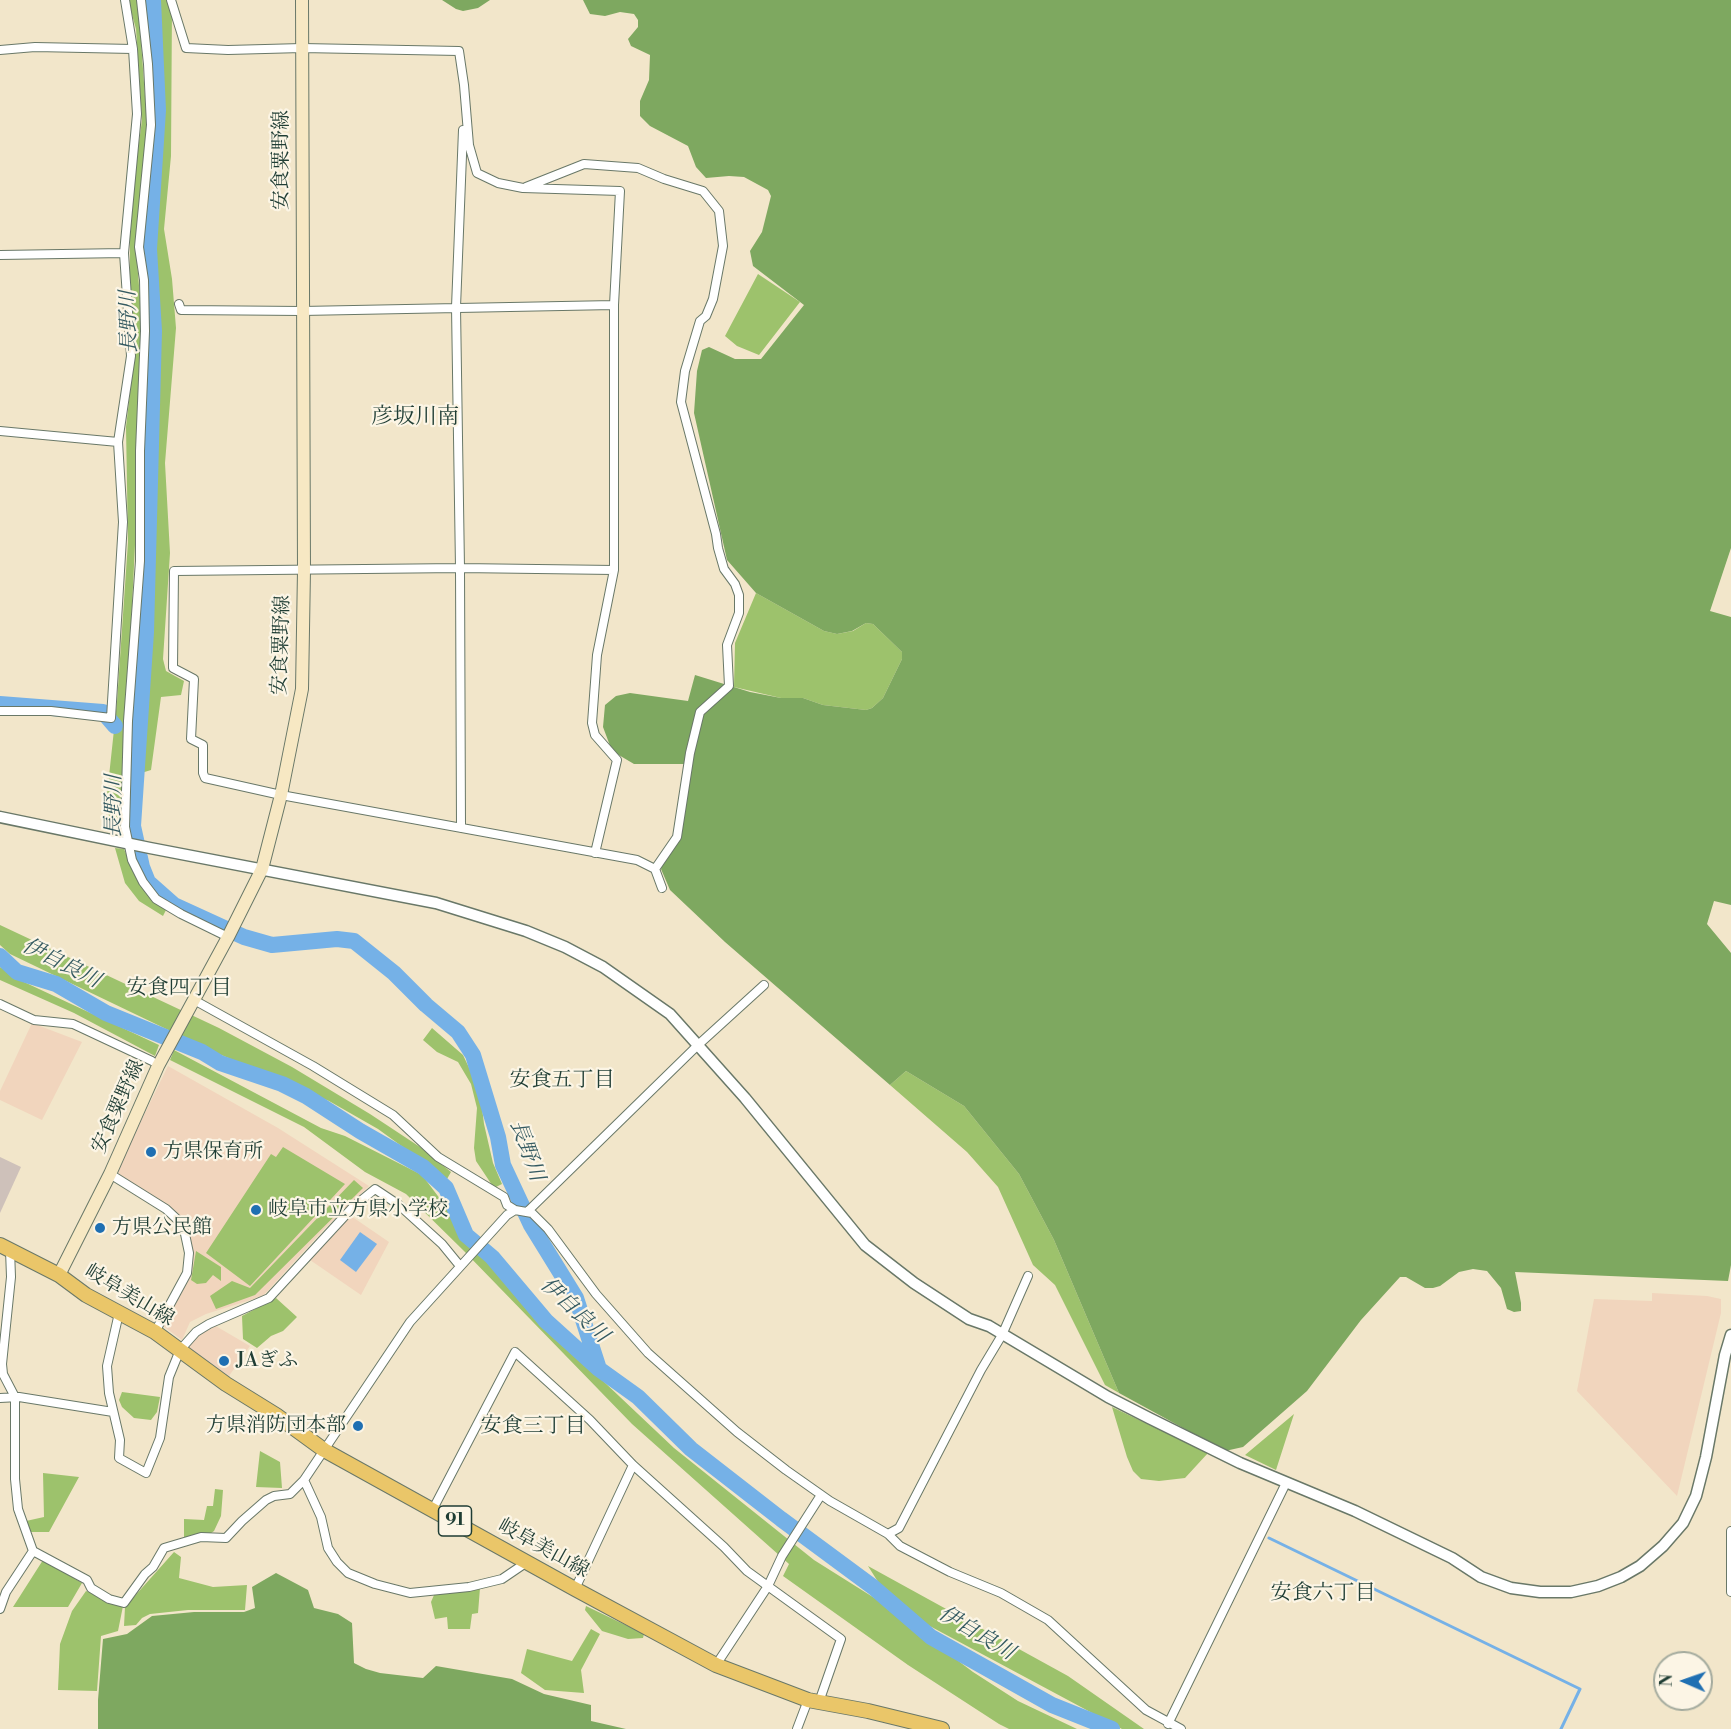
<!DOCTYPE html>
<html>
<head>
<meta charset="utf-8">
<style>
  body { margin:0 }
  #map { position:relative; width:1731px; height:1729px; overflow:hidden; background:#f2e6ca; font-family:"Libre Bodoni",serif }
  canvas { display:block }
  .north { position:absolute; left:1653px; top:1651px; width:60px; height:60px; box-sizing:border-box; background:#fcf5e5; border:2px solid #a4ab9e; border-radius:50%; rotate:272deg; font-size:16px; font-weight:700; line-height:24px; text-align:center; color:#1f3d34 }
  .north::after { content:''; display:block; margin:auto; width:21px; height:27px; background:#1f6fb2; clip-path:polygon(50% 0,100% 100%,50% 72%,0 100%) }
</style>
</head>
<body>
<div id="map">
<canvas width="1731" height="1729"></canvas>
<div class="north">N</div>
</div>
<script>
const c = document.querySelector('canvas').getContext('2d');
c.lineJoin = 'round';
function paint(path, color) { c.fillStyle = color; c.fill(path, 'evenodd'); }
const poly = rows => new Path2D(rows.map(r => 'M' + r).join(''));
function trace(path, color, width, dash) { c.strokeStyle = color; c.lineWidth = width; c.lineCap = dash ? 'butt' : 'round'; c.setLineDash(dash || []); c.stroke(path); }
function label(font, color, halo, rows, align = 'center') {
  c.font = font + ' "Libre Bodoni","Noto Serif JP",serif'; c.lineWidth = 4.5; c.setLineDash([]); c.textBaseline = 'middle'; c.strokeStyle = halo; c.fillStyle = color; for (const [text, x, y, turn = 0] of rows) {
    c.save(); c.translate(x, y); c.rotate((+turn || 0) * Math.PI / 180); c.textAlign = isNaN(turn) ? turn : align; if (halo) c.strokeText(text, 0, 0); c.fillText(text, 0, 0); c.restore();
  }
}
paint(poly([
  [32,1023,82,1042,42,1120,0,1100,0,1091],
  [168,1066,278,1128,369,1186,325,1228,263,1296,206,1314,190,1322,182,1340,163,1326,190,1277,194,1253,184,1222,116,1172],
  [351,1216,389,1242,361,1295,310,1260],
  [1652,1293,1707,1296,1721,1299,1721,1313,1677,1496,1577,1391,1594,1299,1652,1301],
  [214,1325,250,1346,229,1376,187,1346,198,1334]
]), '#f1d5bd');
paint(poly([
  [0,1157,21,1167,0,1213]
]), '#cec1ba');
paint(poly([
  [128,0,138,0,147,124,136,249,141,310,140,348,135,545,121,831,112,827,106,804,117,702,128,542,126,427,133,367,130,313,130,211,142,120,136,29],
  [154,0,170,0,172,5,171,156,164,229,172,279,176,328,165,463,170,553,163,659,166,671,184,681,181,695,161,697,151,770,138,774,147,639,159,327,153,250,160,140,157,16],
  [758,274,800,302,759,355,737,346,725,336],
  [756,593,824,631,837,634,853,631,866,623,873,624,902,652,902,659,883,698,872,708,866,710,823,705,803,698,781,698,734,687,735,643],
  [115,848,124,849,135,875,148,895,167,908,163,916,139,901,125,883],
  [0,925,219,1028,292,1067,370,1114,420,1147,451,1172,447,1179,378,1129,329,1101,212,1051,10,954,0,945],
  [0,967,24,982,159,1045,155,1056,74,1013,0,980],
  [432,1028,463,1055,480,1091,484,1124,493,1163,502,1184,494,1188,476,1161,474,1148,477,1108,471,1084,458,1062,437,1052,423,1040],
  [174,1050,321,1128,345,1136,422,1175,453,1216,458,1230,470,1243,565,1345,674,1448,814,1560,876,1599,973,1672,1018,1701,1077,1729,1009,1729,999,1724,908,1665,783,1576,789,1564,632,1424,464,1251,406,1194,365,1172,304,1127,170,1060],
  [906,1071,964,1106,1019,1174,1054,1240,1119,1393,1105,1385,1055,1285,1033,1265,998,1187,967,1152,890,1085],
  [283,1147,345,1184,250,1286,206,1253,271,1154,276,1157],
  [354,1180,363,1188,255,1295,216,1309,210,1296,232,1281,250,1288],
  [196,1251,221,1267,221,1281,213,1275,206,1283,197,1284,191,1280],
  [276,1298,297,1317,283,1331,271,1336,257,1348,243,1339,242,1316],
  [122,1392,160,1397,157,1412,151,1420,134,1418,122,1407,119,1400],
  [1112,1407,1208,1453,1185,1478,1159,1481,1141,1479,1133,1471,1127,1457],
  [1294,1414,1276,1470,1245,1455],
  [260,1451,280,1462,282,1488,256,1487],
  [43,1473,79,1477,49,1532,29,1532,26,1521,44,1517],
  [215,1489,223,1490,221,1516,214,1531,204,1538,184,1543,184,1519,204,1520,207,1506,213,1506],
  [174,1552,181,1557,179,1578,213,1587,247,1585,245,1610,188,1610,150,1614,142,1618,136,1625,124,1626,125,1607],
  [43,1560,82,1583,68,1607,13,1607],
  [868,1566,1068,1676,1144,1729,1122,1729,911,1616,880,1585],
  [480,1588,478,1613,472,1614,470,1629,448,1629,447,1617,435,1619,431,1602,434,1595],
  [86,1591,123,1606,118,1631,101,1636,97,1691,58,1690,60,1644,72,1611],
  [586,1606,644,1634,643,1638,628,1639,602,1631,585,1610],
  [591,1629,600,1634,581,1670,584,1693,545,1690,521,1673,527,1649,572,1661]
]), '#9dc26c');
paint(poly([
  [442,0,490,0,478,8,463,11,456,9],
  [583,0,1731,0,1731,548,1710,611,1731,617,1731,905,1714,901,1707,924,1731,953,1731,1265,1728,1281,1515,1272,1521,1303,1521,1311,1514,1312,1507,1309,1501,1288,1487,1271,1473,1269,1459,1272,1440,1286,1433,1288,1425,1288,1406,1277,1400,1277,1361,1320,1307,1391,1243,1447,1225,1451,1119,1393,1054,1240,1019,1174,964,1106,906,1071,890,1085,725,942,670,890,661,869,681,813,691,764,634,764,612,751,603,727,605,705,616,696,630,693,688,701,695,675,750,692,781,698,803,698,823,705,866,710,872,708,883,698,902,659,902,652,873,624,866,623,852,631,837,634,824,631,756,593,727,560,694,413,697,371,702,350,709,347,735,359,761,359,804,305,753,266,750,251,762,232,771,196,768,190,744,177,729,176,706,178,696,167,688,146,650,126,640,116,640,101,649,80,650,55,631,46,628,39,638,27,638,20,634,14,620,12,605,16,590,14],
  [276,1573,308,1590,314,1608,338,1614,352,1623,354,1663,366,1669,380,1673,423,1678,436,1666,512,1679,544,1694,591,1705,591,1721,626,1729,98,1729,98,1700,103,1639,127,1634,152,1616,194,1612,244,1612,255,1608,252,1587]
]), '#7ea860');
paint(poly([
  [360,1232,377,1244,356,1272,340,1260]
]), '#75b1e7');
trace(poly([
  [1269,1538,1580,1689,1561,1729]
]), '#75b1e7', 3);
trace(poly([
  [153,0,158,110,149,249,154,331,146,632,133,826,142,867,148,882,174,905,244,937,272,945,337,939,354,941,394,973,426,1005,458,1032,473,1055,498,1137,503,1165,531,1225,576,1298,599,1369],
  [0,704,103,712,115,726],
  [0,956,17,972,56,984,106,1013,202,1052,220,1063,282,1084,306,1096,360,1131,423,1167,446,1188,466,1235,492,1257,546,1321,599,1369,638,1397,691,1449,781,1519,873,1587,931,1637,1052,1705,1112,1729]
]), '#75b1e7', 16);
const minor = poly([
  [141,0,148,64,151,125,139,247,144,280,145,331,140,451,140,561,128,721,125,827,132,860,143,882,156,899,181,914,228,937],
  [171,0,186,48,228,50,302,48,459,51,464,85,469,145,477,173,498,183,523,188,620,191,614,305,614,570,597,655,592,723,595,735,617,760,595,853],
  [0,50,35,47,133,49],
  [526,187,584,164,638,168,664,179,703,191,719,211,723,246,713,299,706,316,700,321,685,371,681,402,716,534,718,548,724,569,735,584,739,595,739,613,727,645,729,686,700,712,690,753,677,837,655,869],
  [0,255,124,253],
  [179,304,181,310,302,311,614,305],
  [0,431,118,442],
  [614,570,460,568,174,571,173,668,194,679,191,739,203,745,203,773,205,778,281,795,637,860,655,869,662,888],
  [0,711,51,711,111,718,123,522,118,442,131,356,124,253,137,114,133,49,125,0],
  [461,828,460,568,456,307,463,130],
  [194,1000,313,1066,393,1115,438,1157,504,1197,507,1205,515,1210,532,1213,548,1229,596,1294,648,1353,737,1432,786,1470,830,1501,888,1534,900,1546,950,1572,1001,1593,1048,1620,1146,1710,1181,1729],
  [0,1004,34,1020,73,1024,152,1061],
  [110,1174,166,1209,180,1222,185,1234,189,1253,187,1273,155,1332],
  [528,1211,698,1045,764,985],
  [10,1250,11,1277,2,1364,3,1374,15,1397,15,1479,18,1509,33,1551,87,1580,91,1588,109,1599,124,1603,145,1574,153,1567,164,1548,201,1537,226,1538,242,1521,266,1500,274,1496,290,1494,304,1480,410,1322,507,1215,515,1210],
  [119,1313,107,1366,109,1393,120,1440,119,1458,146,1473,160,1438,169,1377,180,1350,196,1332,209,1324,269,1298,353,1207,375,1189,399,1205,442,1244,460,1266],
  [0,1398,19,1397,113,1412],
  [304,1480,321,1517,328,1548,337,1562,348,1573,375,1584,410,1593,469,1587,502,1579,527,1562],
  [433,1509,515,1352,590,1420,633,1465,724,1547,747,1571,841,1639,819,1702],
  [1731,1531,1731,1592],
  [888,1534,899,1528,981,1370,1002,1335,1028,1276],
  [575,1589,633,1465],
  [0,1609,6,1592,33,1551],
  [716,1665,768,1586,782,1556,821,1495],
  [1168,1724,1286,1483],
  [797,1729,808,1700]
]);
const tertiary = poly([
  [0,817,150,848,436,903,526,931,565,947,603,967,670,1014,745,1098,865,1245,914,1283,969,1319,989,1326,1108,1397,1149,1418,1240,1463,1355,1511,1452,1558,1481,1577,1511,1588,1540,1592,1571,1592,1598,1586,1621,1577,1640,1566,1663,1546,1683,1523,1696,1496,1706,1457,1725,1355,1731,1335]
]);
const secondary = poly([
  [59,1275,110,1174,158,1066,228,937,262,869,281,795,302,689,304,570,302,0]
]);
const primary = poly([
  [0,1245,59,1275,86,1295,155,1332,226,1384,276,1415,324,1450,575,1589,716,1665,808,1700,868,1711,942,1729]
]);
trace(minor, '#697868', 10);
trace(tertiary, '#697868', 13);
trace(secondary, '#697868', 14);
trace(primary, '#697868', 16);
trace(minor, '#fff', 8);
trace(tertiary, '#fff', 10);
trace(secondary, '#f7e8c3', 12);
trace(primary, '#eac669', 14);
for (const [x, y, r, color] of [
  [151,1152,6,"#1f6fb2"],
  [256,1210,6,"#1f6fb2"],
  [100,1228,6,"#1f6fb2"],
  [224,1361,6,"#1f6fb2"],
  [358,1426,6,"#1f6fb2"]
]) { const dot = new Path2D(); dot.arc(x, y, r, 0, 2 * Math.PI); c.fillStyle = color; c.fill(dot); trace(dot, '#fcf5e5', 2); }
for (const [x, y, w] of [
  [455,1521,33]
]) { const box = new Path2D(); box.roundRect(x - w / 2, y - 15, w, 30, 4.5); c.fillStyle = '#fcf5e5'; c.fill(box); trace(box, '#1f3d34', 1.5); }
label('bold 18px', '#1f3d34', null, [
  ["91",455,1521]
]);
label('20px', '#1f3d34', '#fcf5e5', [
  ["安食粟野線",282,160,-90],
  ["安食粟野線",282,645,-88],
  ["安食粟野線",119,1107,-66],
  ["岐阜美山線",129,1296,31],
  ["岐阜美山線",543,1549,29]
]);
label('20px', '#1f3d34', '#fcf5e5', [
  ["方県保育所",163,1152],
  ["岐阜市立方県小学校",268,1210],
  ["方県公民館",112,1228],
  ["JAぎふ",236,1361],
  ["方県消防団本部",346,1426,"right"]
], 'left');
label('italic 21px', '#345a61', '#fcf5e5', [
  ["長野川",130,322,-92],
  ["長野川",115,806,-90],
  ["伊自良川",61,964,27],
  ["長野川",526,1151,70],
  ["伊自良川",574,1311,43],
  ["伊自良川",976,1634,31]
]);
label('21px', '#1f3d34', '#fcf5e5', [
  ["安食四丁目",179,989],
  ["安食五丁目",562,1081],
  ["安食三丁目",533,1427],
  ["安食六丁目",1323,1594]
]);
label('22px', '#1f3d34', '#fcf5e5', [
  ["彦坂川南",415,418]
]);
</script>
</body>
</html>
